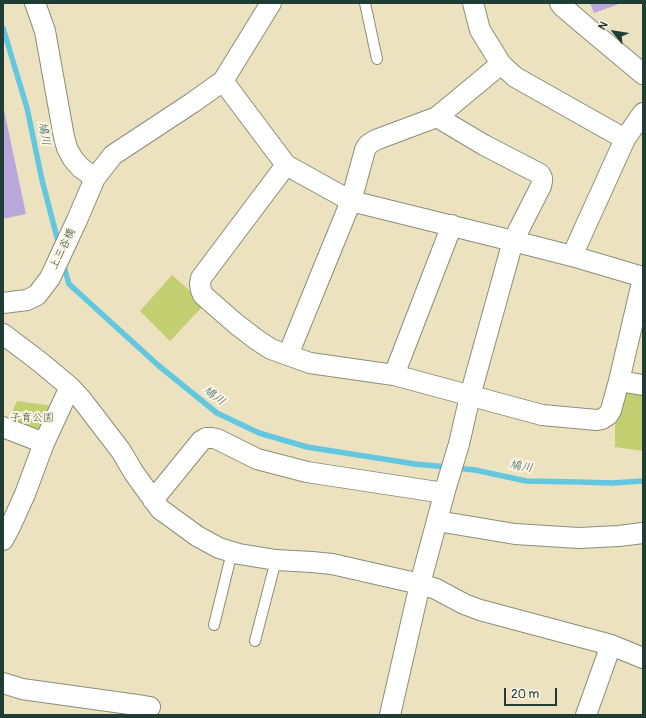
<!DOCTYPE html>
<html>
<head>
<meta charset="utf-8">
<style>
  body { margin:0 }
  #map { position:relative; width:646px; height:718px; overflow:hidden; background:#ece2c0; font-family:Pangolin,sans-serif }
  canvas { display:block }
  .frame { position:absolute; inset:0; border:4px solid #1f3d34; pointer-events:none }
  .north { position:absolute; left:594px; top:12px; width:40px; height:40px; -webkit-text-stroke:3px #fcf5e5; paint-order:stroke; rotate:300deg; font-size:11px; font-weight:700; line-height:16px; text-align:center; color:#1f3d34 }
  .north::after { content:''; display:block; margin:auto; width:14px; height:18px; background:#1f3d34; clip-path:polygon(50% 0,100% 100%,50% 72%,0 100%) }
  .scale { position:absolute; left:504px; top:688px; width:53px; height:18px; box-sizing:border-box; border:2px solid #1f3d34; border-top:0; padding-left:5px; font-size:12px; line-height:14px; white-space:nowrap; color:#1f3d34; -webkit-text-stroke:3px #fcf5e5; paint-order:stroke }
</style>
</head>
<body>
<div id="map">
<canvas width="646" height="718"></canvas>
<div class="frame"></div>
<div class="north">N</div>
<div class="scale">20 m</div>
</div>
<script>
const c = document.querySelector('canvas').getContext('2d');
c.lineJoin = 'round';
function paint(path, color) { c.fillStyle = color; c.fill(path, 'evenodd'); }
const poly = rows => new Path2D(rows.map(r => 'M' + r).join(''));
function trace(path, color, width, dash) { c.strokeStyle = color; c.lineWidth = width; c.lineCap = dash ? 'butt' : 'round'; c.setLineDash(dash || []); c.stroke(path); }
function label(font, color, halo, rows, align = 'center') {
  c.font = font + ' Pangolin,"Klee One",sans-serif'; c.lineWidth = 4; c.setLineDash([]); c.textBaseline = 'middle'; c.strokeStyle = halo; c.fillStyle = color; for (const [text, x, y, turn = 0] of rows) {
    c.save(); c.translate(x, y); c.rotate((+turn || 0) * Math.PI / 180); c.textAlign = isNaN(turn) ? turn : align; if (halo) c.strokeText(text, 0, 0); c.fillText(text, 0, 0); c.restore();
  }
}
paint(poly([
  [172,275,205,304,170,341,140,311],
  [624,385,643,389,643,451,615,447,615,426],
  [17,401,53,406,41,438,7,424]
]), '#c1cf71');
trace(poly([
  [3,28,27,108,42,180,59,245],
  [63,263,69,284,159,366,217,413,259,433,307,447,415,464,448,467],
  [456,468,475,470,526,481,578,482,612,483,643,481]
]), '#63c7e0', 5.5);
paint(poly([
  [590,3,622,3,594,13],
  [3,105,26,214,3,219]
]), '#baa8dc');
const lane = poly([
  [365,3,377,59],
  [214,625,232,552],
  [255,641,276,560]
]);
const street = poly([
  [35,3,45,31,64,137,67,148,73,159,81,168,95,178],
  [473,3,480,30,501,64,515,77,625,139],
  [560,3,562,6,583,24,643,74],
  [223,81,286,165,201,278,200,284,201,290,203,295,235,323,257,340,271,349,310,363,394,375,542,415,597,420,602,419,608,415,611,410,619,381,643,278],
  [286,165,351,201,513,241,572,256,643,277],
  [572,256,625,139,643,113],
  [3,303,27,300,37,295,50,278,77,220,95,178,113,155,192,103,223,81,271,3],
  [3,334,40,362,70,387,44,443,25,494,11,525,3,540],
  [288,355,351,201,365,150,368,145,372,142,378,139,437,117,501,64],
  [394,375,452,225],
  [619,381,643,385],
  [70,387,82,400,121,451,134,473,160,509,197,536,219,548,239,554,276,560,312,562,332,564,420,584,436,589,464,604,480,610,611,645,643,658],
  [3,427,44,443],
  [153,500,201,441,206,438,212,438,217,439,257,459,307,472,444,493],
  [437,521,515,534,579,538,619,536,643,533],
  [3,683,22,689,144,706,150,707],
  [390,715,420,584,446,487,459,444,470,396,513,241,541,186,542,181,542,178,540,174,484,145,437,117],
  [586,715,611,645]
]);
trace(lane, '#86907a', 12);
trace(street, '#86907a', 22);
trace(lane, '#fff', 10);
trace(street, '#fff', 20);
label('11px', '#1f3d34', '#fcf5e5', [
  ["上三谷橋",63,249,-64]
]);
label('11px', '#3f5a40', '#fcf5e5', [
  ["子育公園",32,418]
]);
label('italic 12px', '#30605f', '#fcf5e5', [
  ["鳩川",44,134,79],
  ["鳩川",214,396,37],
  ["鳩川",521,467,9]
]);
</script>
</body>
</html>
